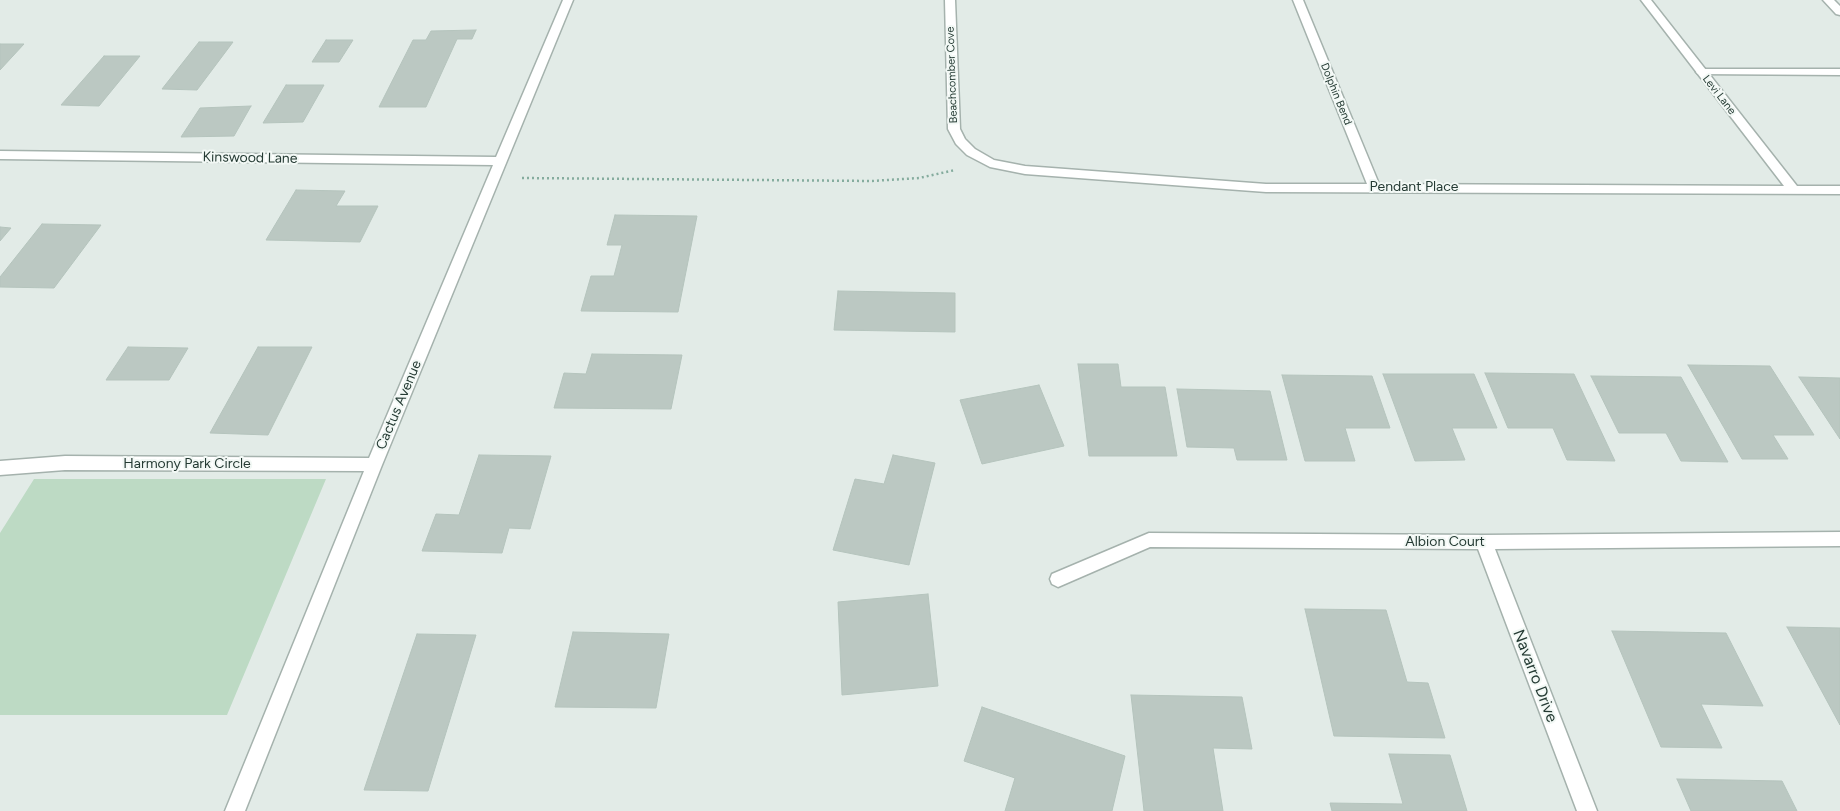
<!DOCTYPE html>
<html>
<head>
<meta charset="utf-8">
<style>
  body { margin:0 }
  canvas { display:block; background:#e2ebe7 }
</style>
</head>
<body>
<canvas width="1840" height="811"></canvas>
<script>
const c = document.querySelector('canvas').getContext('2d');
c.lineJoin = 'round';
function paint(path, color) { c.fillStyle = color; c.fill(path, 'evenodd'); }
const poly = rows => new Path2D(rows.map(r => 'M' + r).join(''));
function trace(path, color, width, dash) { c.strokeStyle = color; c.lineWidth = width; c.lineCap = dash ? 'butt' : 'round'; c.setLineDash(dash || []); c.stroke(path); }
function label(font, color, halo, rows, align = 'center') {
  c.font = font + ' Figtree,sans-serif'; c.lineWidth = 4; c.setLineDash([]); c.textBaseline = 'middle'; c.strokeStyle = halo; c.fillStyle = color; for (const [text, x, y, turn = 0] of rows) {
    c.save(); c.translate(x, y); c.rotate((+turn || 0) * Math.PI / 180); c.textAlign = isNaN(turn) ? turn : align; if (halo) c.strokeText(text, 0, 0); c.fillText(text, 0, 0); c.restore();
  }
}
paint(poly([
  [34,479,326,479,227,715,0,715,0,533]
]), '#bddac4');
const building = poly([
  [476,30,472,39,457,39,426,107,379,107,413,40,426,40,431,31,476,30],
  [326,40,353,40,339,62,312,62,326,40],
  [199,42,233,42,197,90,162,89,199,42],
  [0,44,24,44,0,70,0,44],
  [104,56,140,56,99,106,61,105,104,56],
  [286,85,324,85,303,122,263,123,286,85],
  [251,106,234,136,181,137,200,108,251,106],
  [296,190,345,191,336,206,378,206,360,242,266,240,296,190],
  [615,215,697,216,678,312,581,311,591,276,614,276,622,245,607,245,615,215],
  [42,224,101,225,54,288,0,287,0,277,42,224],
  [0,227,11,228,0,241,0,227],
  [838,291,955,293,955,332,834,330,838,291],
  [128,347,188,348,169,380,106,380,128,347],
  [258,347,312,347,268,435,210,433,258,347],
  [592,354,682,355,671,409,554,408,564,373,586,374,592,354],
  [1078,364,1118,364,1121,387,1165,387,1177,456,1089,456,1078,364],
  [1688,365,1770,366,1814,435,1773,435,1788,459,1742,459,1688,365],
  [1485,373,1574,374,1615,461,1567,460,1553,428,1508,428,1485,373],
  [1383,374,1474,374,1497,428,1452,428,1465,460,1415,461,1383,374],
  [1282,375,1372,376,1390,428,1345,428,1355,461,1305,461,1282,375],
  [1591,376,1681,377,1728,462,1681,461,1666,433,1619,433,1591,376],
  [1799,377,1840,378,1840,439,1799,377],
  [1039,385,1064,446,982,464,960,400,1039,385],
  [1177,389,1270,391,1287,460,1237,460,1234,448,1187,447,1177,389],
  [479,455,551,456,530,529,509,528,502,553,422,551,436,514,459,515,479,455],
  [893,455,935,463,909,565,833,550,855,479,884,484,893,455],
  [928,594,938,686,842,695,838,602,928,594],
  [1305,609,1386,610,1407,682,1428,683,1445,738,1334,736,1305,609],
  [1787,627,1840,628,1840,725,1787,627],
  [1612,631,1726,633,1763,706,1701,704,1722,748,1661,747,1612,631],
  [573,632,669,634,656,708,555,707,573,632],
  [417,634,476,635,428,791,364,790,417,634],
  [1131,695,1242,697,1252,749,1213,748,1223,811,1144,811,1131,695],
  [982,707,1125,756,1112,811,1005,811,1015,778,964,761,982,707],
  [1389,754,1450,755,1467,811,1332,811,1330,803,1403,804,1389,754],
  [1677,779,1782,781,1797,811,1691,811,1677,779]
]);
paint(building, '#bbc8c2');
trace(building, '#b5c4bd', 1);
const service = poly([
  [1823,0,1834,0,1840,6,1840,15,1836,14,1823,0],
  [1702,69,1840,69,1840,75,1698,74,1696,72,1698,70,1702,69]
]);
const minor = poly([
  [563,0,573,0,382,465,245,811,225,811,364,471,65,470,0,475,0,461,65,456,369,458,493,165,0,159,0,151,496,157,563,0],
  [945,0,955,0,960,129,965,139,975,149,994,160,1025,166,1266,184,1367,184,1293,0,1303,0,1379,184,1784,186,1641,0,1651,0,1797,186,1840,186,1840,194,1266,192,1025,174,990,167,967,155,956,144,948,129,945,0],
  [1840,532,1840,546,1495,549,1597,811,1577,811,1478,549,1150,547,1058,587,1052,584,1050,579,1052,574,1149,533,1484,535,1840,532]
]);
trace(service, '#a5b2ad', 3);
trace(minor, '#a5b2ad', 3);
trace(poly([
  [522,178,872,181,919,178,955,170]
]), '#85ac9e', 2.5, [2, 3]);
paint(service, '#fff');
paint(minor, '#fff');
label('11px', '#243a33', '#f2f8f5', [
  ["Beachcomber Cove",952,75,-92],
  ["Dolphin Bend",1336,94,68],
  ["Levi Lane",1719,95,52]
]);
label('14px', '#243a33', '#f2f8f5', [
  ["Kinswood Lane",250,158,1],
  ["Pendant Place",1414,187],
  ["Cactus Avenue",399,405,-67],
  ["Harmony Park Circle",187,464],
  ["Albion Court",1445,542]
]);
label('16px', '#243a33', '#f2f8f5', [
  ["Navarro Drive",1535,676,69]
]);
</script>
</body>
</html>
